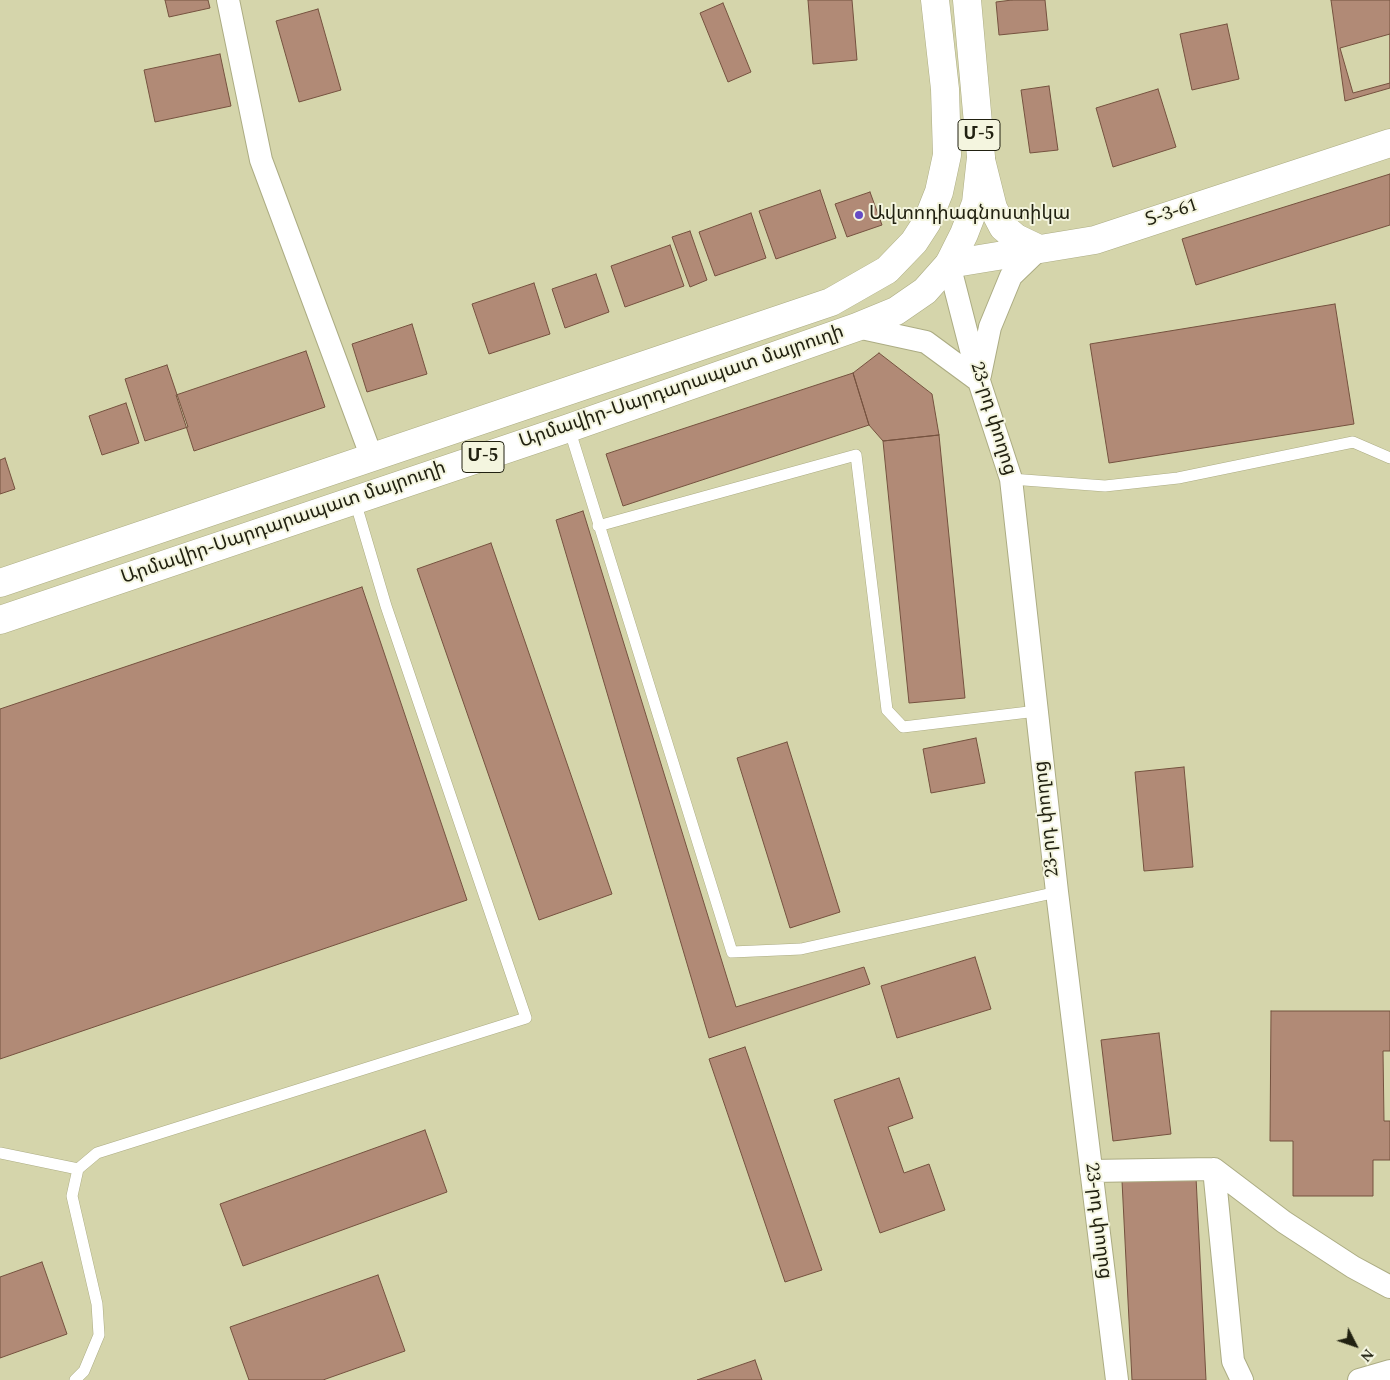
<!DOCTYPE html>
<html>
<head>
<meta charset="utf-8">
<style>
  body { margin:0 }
  #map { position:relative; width:1390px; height:1380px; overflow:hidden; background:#d5d5ab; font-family:Spectral,serif }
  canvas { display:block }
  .north { position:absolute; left:1330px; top:1320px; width:50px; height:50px; -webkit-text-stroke:4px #f4f5df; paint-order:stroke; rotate:131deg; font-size:14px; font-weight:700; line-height:20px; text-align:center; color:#212111 }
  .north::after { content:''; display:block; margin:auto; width:18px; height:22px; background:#212111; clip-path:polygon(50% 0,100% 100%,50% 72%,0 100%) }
</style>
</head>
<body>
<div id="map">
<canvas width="1390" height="1380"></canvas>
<div class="north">N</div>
</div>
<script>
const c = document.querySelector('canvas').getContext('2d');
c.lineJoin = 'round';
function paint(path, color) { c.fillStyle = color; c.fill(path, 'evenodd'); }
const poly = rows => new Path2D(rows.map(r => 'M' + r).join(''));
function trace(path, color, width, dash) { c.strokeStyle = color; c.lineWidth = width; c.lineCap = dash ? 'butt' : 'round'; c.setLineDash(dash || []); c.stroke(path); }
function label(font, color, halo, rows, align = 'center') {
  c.font = font + ' Spectral,"Noto Sans Armenian",serif'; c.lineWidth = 4; c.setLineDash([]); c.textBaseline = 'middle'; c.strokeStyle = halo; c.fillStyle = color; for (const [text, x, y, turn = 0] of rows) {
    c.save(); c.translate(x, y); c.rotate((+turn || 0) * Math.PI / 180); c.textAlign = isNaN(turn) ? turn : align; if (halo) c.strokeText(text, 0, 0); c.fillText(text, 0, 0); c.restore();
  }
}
const building = poly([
  [165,0,208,0,210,8,169,17,165,0],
  [808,0,852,0,857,60,813,64,808,0],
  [1012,0,1045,0,1048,30,999,35,996,2,1012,0],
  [1331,0,1390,0,1390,88,1345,101,1331,0],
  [723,3,751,72,728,82,700,13,723,3],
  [318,9,341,90,299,102,276,21,318,9],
  [1227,24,1239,79,1192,90,1180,34,1227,24],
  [1390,34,1390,83,1353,93,1340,48,1390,34],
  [220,54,231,106,155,122,144,70,220,54],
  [1049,86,1058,150,1030,153,1021,90,1049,86],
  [1158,89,1176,147,1113,167,1096,108,1158,89],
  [1390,174,1390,225,1196,285,1182,239,1390,174],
  [820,190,836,238,776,259,759,211,820,190],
  [870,192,882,225,847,237,835,204,870,192],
  [751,213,766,258,715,276,699,232,751,213],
  [690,231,707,280,690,287,672,237,690,231],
  [670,245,684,286,625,307,611,266,670,245],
  [596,274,609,312,565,328,552,289,596,274],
  [534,283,550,334,489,354,472,304,534,283],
  [1335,304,1354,424,1109,463,1090,344,1335,304],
  [412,324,427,374,367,392,352,344,412,324],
  [306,351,325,407,194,451,176,395,306,351],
  [879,353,932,394,939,435,883,441,869,425,853,373,879,353],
  [167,365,188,427,145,441,125,379,167,365],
  [853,373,869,425,623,506,606,454,853,373],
  [126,403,139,443,102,455,89,416,126,403],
  [939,435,965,698,909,703,883,441,939,435],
  [5,458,15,489,0,494,0,460,5,458],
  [583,511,736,1007,864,967,870,984,709,1038,556,520,583,511],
  [491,543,612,894,539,920,417,569,491,543],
  [362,587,467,900,0,1059,0,709,362,587],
  [976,738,985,783,931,793,923,749,976,738],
  [787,742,840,912,790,928,737,758,787,742],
  [1184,767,1193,867,1144,871,1135,772,1184,767],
  [975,957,991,1009,897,1038,881,986,975,957],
  [1271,1011,1390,1011,1390,1051,1383,1051,1384,1121,1390,1121,1390,1160,1373,1160,1373,1196,1293,1196,1293,1141,1270,1141,1271,1011],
  [1159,1033,1171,1134,1113,1141,1101,1040,1159,1033],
  [745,1047,822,1270,785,1282,709,1059,745,1047],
  [899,1078,913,1118,888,1127,904,1173,929,1164,945,1210,880,1233,834,1100,899,1078],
  [425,1130,447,1192,243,1266,220,1204,425,1130],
  [1196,1177,1206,1380,1132,1380,1122,1181,1196,1177],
  [42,1262,67,1334,0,1358,0,1277,42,1262],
  [378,1275,405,1351,323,1380,249,1380,230,1327,378,1275],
  [755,1360,762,1380,697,1380,755,1360]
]);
paint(building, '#b18a76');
trace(building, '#75523f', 1);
const lane = poly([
  [569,428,732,952,801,949,1057,892],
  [1011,479,1105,486,1178,478,1353,442,1390,458],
  [598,526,856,455,887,710,903,727,1037,711],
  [0,1153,78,1169],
  [75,1380,84,1371,99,1335,97,1304,72,1196,78,1169,97,1153,526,1018,386,606,355,501]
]);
const street = poly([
  [228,0,261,160,372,458],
  [949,264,979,381,1011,479,1057,892,1117,1380],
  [857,327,926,342,979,381],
  [980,375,990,327,1011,276,1039,249],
  [1214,1169,1233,1361,1242,1380],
  [1091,1171,1214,1169,1284,1222,1353,1267,1390,1287],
  [1359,1380,1390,1371]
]);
const secondary = poly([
  [981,160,993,208,1003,227,1016,238,1039,249],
  [949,264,1095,240,1390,143]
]);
const highway = poly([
  [0,583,831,302,887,270,914,242,927,222,939,192,947,155,945,89,935,0],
  [0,620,569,428,857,327,896,311,925,291,949,264,964,234,976,203,981,157,967,0]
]);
trace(lane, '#acac83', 12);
trace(street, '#acac83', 24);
trace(secondary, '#acac83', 29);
trace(highway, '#acac83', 29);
trace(lane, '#fff', 11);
trace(street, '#fff', 22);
trace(secondary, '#fff', 28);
trace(highway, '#fff', 28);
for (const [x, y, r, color] of [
  [859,215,5,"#654cc5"]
]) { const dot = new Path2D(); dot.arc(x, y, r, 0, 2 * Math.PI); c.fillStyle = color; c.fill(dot); trace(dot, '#f4f5df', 2); }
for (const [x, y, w] of [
  [979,135,42],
  [483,457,42]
]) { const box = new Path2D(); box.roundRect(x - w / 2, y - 15.5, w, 31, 4); c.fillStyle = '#f4f5df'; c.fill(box); trace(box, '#212111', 1); }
label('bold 18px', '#212111', null, [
  ["Մ-5",979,135],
  ["Մ-5",483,457]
]);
label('19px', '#212111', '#f4f5df', [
  ["Տ-3-61",1172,214,-18],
  ["Արմավիր-Սարդարապատ մայրուղի",682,388,-19],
  ["23-րդ փողոց",992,419,73],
  ["Արմավիր-Սարդարապատ մայրուղի",284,524,-19],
  ["23-րդ փողոց",1048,819,-96],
  ["23-րդ փողոց",1097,1221,83]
]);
label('19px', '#212111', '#f4f5df', [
  ["Ավտոդիագնոստիկա",869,215]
], 'left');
</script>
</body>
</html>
